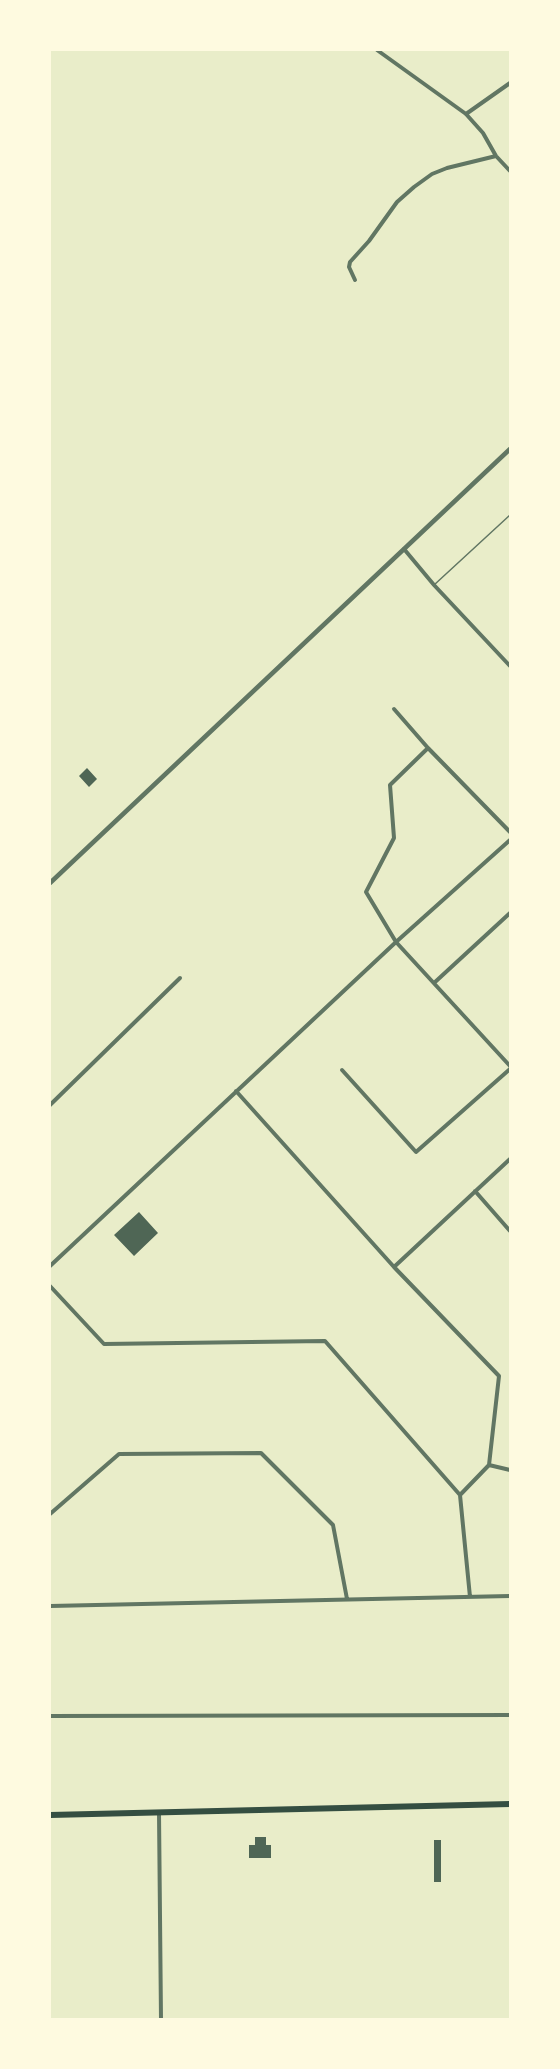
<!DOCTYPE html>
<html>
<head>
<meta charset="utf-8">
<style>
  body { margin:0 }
  #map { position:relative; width:560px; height:2069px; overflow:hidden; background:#e9edc9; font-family:"DM Sans",sans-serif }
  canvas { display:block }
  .frame { position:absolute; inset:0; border:51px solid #fefae0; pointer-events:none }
</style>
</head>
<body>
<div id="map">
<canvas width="560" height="2069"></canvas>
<div class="frame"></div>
</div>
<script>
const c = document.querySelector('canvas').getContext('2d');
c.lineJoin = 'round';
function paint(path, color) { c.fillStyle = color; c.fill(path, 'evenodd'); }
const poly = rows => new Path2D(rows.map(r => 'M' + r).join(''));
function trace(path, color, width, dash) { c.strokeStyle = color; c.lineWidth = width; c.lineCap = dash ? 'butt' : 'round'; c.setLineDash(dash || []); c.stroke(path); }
paint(poly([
  [87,768,97,779,89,787,79,776],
  [139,1212,158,1233,134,1256,114,1235],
  [255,1837,266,1837,266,1845,271,1845,271,1858,249,1858,249,1845,255,1845],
  [434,1840,441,1840,441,1882,434,1882]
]), '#4f6655');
trace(poly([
  [434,585,510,515]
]), '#617663', 1.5);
trace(poly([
  [377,50,466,114,483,133,496,156,510,171],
  [466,114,510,83],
  [355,280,349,267,350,262,369,241,397,202,414,187,432,174,447,168,496,156],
  [404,549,434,585,510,666],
  [394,709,428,748,510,832],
  [428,748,390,785,394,838,366,892,396,942,510,1066],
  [434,983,510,913],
  [342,1070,416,1152,510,1069],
  [236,1091,394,1267,499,1376,489,1465,460,1495,470,1597],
  [50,1105,180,978],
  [475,1191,510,1231],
  [50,1266,396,942,510,840],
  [394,1267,510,1159],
  [50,1286,104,1344,325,1341,460,1495],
  [489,1465,510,1470],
  [50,1514,119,1454,261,1453,333,1525,347,1599],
  [50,1606,510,1596],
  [50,1716,510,1715],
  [159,1813,161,2020]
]), '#617663', 4);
trace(poly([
  [50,883,510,449]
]), '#617663', 4.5);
trace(poly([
  [50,1815,510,1804]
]), '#344e41', 6);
</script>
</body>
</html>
